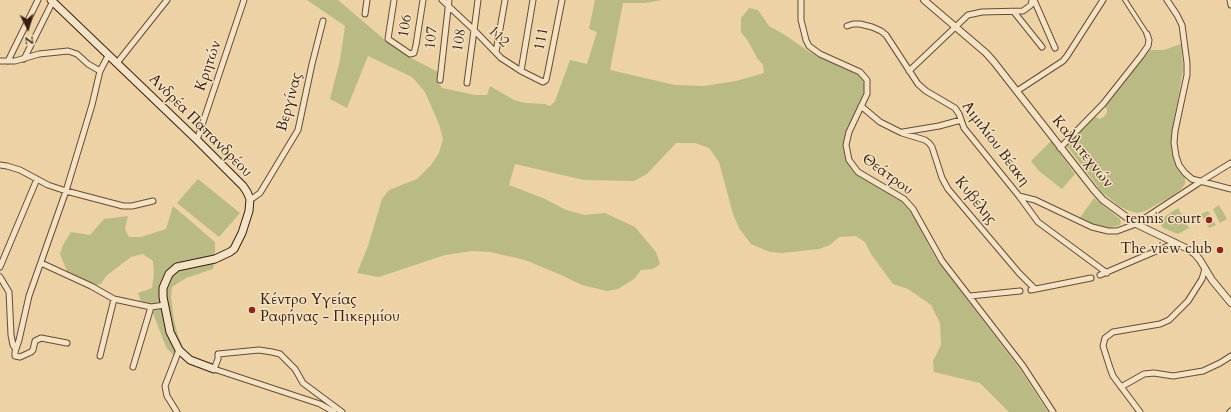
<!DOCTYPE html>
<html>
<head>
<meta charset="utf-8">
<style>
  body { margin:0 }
  #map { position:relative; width:1231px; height:412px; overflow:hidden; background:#ecd2a4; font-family:Cardo,serif }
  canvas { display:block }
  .north { position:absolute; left:8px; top:8px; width:40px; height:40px; -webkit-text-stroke:3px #f3e2c4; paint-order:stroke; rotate:174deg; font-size:11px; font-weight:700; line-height:16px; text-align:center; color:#391f0f }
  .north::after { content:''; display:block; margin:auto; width:14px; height:18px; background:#391f0f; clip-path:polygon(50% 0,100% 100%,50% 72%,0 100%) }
</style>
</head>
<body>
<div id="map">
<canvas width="1231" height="412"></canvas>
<div class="north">N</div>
</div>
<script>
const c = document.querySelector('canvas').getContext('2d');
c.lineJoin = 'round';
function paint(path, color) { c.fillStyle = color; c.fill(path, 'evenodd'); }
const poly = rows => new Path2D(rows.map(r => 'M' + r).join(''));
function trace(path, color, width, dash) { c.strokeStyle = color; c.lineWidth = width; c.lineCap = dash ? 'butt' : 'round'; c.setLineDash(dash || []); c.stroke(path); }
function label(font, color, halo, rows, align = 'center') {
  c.font = font + ' Cardo,serif'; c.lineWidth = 3; c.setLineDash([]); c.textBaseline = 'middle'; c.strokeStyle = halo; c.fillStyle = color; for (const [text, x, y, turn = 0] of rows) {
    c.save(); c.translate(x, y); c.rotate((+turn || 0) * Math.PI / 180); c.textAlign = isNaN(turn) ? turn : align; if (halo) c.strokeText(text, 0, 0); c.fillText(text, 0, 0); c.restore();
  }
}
paint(poly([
  [307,0,338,0,385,40,411,58,438,72,437,81,442,88,475,95,487,95,490,86,514,100,525,103,545,104,550,106,555,101,570,60,587,64,597,32,589,29,595,0,662,0,645,3,623,3,610,70,675,85,704,86,736,81,764,73,763,65,757,58,748,41,741,32,741,18,749,8,758,10,769,26,785,35,808,51,858,75,863,80,865,87,864,93,848,129,843,145,846,160,857,174,902,201,916,219,928,244,937,260,1020,369,1048,412,1009,412,980,383,934,372,933,361,941,345,940,323,931,305,908,289,893,284,871,254,865,242,856,236,839,237,830,245,819,249,782,253,770,252,751,244,739,228,733,214,719,162,709,148,695,143,676,143,647,174,634,181,584,180,515,164,509,185,545,199,566,210,585,215,605,213,635,227,656,252,660,264,653,269,641,270,634,279,618,289,607,291,582,285,561,275,525,260,490,252,472,251,445,255,379,277,357,273,368,246,382,199,389,190,417,179,431,165,439,153,443,139,439,124,425,92,412,77,368,56,347,108,330,99,340,60,345,26],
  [1181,44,1183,69,1171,140,1172,152,1175,163,1185,178,1185,184,1181,189,1172,196,1145,211,1137,213,1127,210,1119,206,1101,191,1067,146,1072,139,1094,116,1100,119,1105,116,1107,112,1107,109,1104,106,1149,50,1164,50],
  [1051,141,1075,174,1062,189,1039,171,1031,161],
  [198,179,240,213,219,237,177,203],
  [1094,198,1120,219,1121,222,1120,225,1109,228,1100,226,1079,219],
  [1219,205,1227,219,1220,223,1213,209],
  [173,206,215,242,215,259,213,269,186,278,172,287,171,297,174,320,178,336,183,347,179,350,174,356,166,347,151,308,142,305,138,293,152,288,154,274,153,261,143,254,131,257,106,276,101,284,91,286,69,276,60,254,63,245,71,232,90,235,104,219,128,216,125,229,129,237,141,237,166,229],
  [1178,208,1189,228,1178,234,1163,228,1160,223,1161,219],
  [1208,211,1216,225,1209,228,1201,214]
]), '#babb84');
const pedestrian = poly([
  [1125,0,1147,34]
]);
const minor = poly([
  [394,0,388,39,410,54,414,53,416,45,423,0],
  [442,0,474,30,501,58,521,71,543,82,546,80,548,71,562,0],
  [801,0,801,20,806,40,809,46,820,54,860,72,867,80,867,94,849,132,846,145,849,160,858,172,904,199,913,209,942,261,1023,366,1053,412],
  [1034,0,1055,48],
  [1167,0,1177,15,1182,25,1187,63,1187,75,1175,131,1174,143,1176,156,1179,165,1185,173,1192,179,1231,189],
  [1230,0,1231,5],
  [1014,12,1042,47],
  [365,14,367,0],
  [847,26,853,24,860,24,872,27,881,31,886,35,918,84,926,91,955,108,959,114,964,128,1019,196,1038,222,1107,273],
  [496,52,505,0],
  [24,59,53,1],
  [0,61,15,61,39,54,68,51,77,54,88,64,100,71],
  [8,61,38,0],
  [117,63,167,0],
  [521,71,533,0],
  [909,71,968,15,982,12,1023,11,1031,5,1032,0],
  [440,80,449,0],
  [467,83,478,0],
  [1017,91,1063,61,1067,56,1103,0],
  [861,106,880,122,902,133,925,140,929,143,932,147,942,178,948,189,1019,273,1035,289],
  [903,132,939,126,961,120],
  [197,140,244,0],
  [1060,148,1103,104,1141,56,1148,46,1149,40,1147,34],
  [0,165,7,166,20,170,48,185,66,191,123,206,132,206,153,201],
  [1019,196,1035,200,1092,227,1108,231,1117,231,1136,224,1200,182,1231,163],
  [250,199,253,198,260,193,298,130,312,64,323,21],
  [41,263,91,286,114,299,151,307,165,305],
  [0,267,37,179],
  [1100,275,1175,243],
  [0,277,9,292,11,335,13,345,15,348],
  [1031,290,1091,278],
  [970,296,1020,291],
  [67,343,41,338,35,341,33,350,31,352,20,357,15,356,15,352,19,340,29,296,66,191,92,105,100,71,108,56],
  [100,356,114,299],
  [133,367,151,307],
  [1121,387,1144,374,1154,373,1173,376,1203,371,1220,363,1231,356],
  [177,412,167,396,165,386,179,350],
  [334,412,320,404,214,369,218,359,218,354,259,350,272,352,280,354,295,369,303,383,342,412],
  [1140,412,1113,376,1110,368,1103,346,1105,338,1113,332,1160,324,1169,320,1188,301,1202,279,1205,269],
  [1230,412,1231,411]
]);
const tertiary = poly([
  [924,0,986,53,994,62,1094,190,1103,200,1136,224,1188,249,1195,254,1200,260,1212,280,1231,303]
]);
const secondary = poly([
  [51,0,197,140,243,186,247,192,250,199,249,211,242,233,234,249,230,252,215,259,177,267,169,274,163,288,163,297,170,332,179,350,190,360,214,369]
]);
trace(pedestrian, '#664c34', 5.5);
trace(minor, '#664c34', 7);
trace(tertiary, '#664c34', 8);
trace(secondary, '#391f0f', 9);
trace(pedestrian, '#f3e2c4', 3.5);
trace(minor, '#f3e2c4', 5);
trace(tertiary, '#f3e2c4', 6);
trace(secondary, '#f3e2c4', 7);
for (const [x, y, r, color] of [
  [1209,220,4,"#8f2418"],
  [1220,250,4,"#8f2418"],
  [252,310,4,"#8f2418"]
]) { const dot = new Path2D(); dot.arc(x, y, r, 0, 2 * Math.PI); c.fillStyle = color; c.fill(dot); trace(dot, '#f3e2c4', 1.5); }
label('15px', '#391f0f', '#f3e2c4', [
  ["106",406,26,-81],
  ["112",498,37,45],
  ["107",432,38,-84],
  ["111",542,39,-79],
  ["108",460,40,-82],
  ["Κρητών",209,66,-71],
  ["Βεργίνας",290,102,-75],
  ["Ανδρέα Παπανδρέου",200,126,45],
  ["Αιμιλίου Βέακη",995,144,53],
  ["Καλλιτεχνών",1082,152,51],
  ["Θεάτρου",887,175,36],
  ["Κυβέλης",975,201,51]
]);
label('15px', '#391f0f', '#f3e2c4', [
  ["tennis court",1201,220],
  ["The view club",1212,250],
  ["Κέντρο Υγείας",260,301,"left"],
  ["Ραφήνας - Πικερμίου",260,318,"left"]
], 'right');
</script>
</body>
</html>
